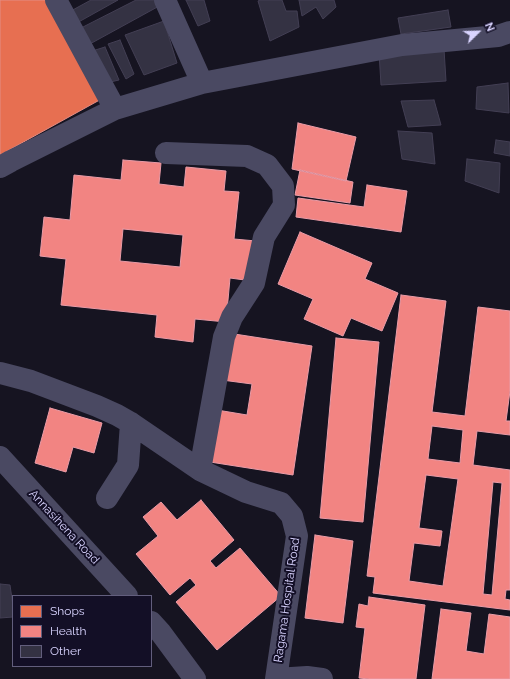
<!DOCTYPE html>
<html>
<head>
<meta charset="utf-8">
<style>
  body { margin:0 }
  #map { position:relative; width:510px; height:679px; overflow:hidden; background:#161421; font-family:Raleway,sans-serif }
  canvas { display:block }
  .legend { position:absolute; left:12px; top:595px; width:140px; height:72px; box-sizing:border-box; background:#130f26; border:1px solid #625e7d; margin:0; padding:5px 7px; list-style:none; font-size:12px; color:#d9d4ff }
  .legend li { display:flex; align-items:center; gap:8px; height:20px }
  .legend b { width:20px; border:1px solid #625e7d }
  .north { position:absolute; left:458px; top:12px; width:40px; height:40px; -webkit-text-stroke:3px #130f26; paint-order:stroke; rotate:67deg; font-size:11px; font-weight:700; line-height:16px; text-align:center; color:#d9d4ff }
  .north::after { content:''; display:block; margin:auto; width:14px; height:18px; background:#d9d4ff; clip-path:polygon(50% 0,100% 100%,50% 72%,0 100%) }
</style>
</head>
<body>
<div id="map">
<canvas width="510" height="679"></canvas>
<ul class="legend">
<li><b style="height:11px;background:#e76f51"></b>Shops</li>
<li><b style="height:11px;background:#f28482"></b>Health</li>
<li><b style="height:11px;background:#343243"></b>Other</li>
</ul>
<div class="north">N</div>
</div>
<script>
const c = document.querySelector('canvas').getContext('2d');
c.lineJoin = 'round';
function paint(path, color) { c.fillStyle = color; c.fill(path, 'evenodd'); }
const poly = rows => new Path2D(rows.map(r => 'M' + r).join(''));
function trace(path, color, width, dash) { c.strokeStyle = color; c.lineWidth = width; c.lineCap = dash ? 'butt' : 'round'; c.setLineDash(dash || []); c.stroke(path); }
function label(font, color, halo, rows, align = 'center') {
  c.font = font + ' Raleway,sans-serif'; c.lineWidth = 4; c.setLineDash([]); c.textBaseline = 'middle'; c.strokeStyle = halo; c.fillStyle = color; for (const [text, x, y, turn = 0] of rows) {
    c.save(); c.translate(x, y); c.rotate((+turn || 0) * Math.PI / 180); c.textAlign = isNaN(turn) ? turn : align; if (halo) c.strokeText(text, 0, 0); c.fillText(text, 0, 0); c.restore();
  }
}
const shops = poly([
  [0,0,51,0,105,97,0,155,0,0]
]);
paint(shops, '#e76f51');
trace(shops, '#e38d85', 1);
const health = poly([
  [298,123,356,137,346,181,292,169,298,123],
  [123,160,161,163,159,184,184,187,186,167,226,171,224,191,239,192,234,239,256,241,252,281,230,278,226,322,195,319,193,342,155,337,157,315,61,305,66,259,40,256,44,217,70,220,74,175,121,180,123,160],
  [123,229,183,235,180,267,120,261,123,229],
  [300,170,353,182,350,203,295,195,300,170],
  [367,185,407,191,401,232,296,217,298,198,364,207,367,185],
  [300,232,372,263,365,279,398,293,382,331,351,318,343,336,304,319,313,299,278,284,300,232],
  [401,295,446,301,432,412,465,416,478,307,510,311,510,391,506,421,510,421,510,435,477,431,473,465,510,470,510,590,506,590,505,599,510,600,510,610,373,593,375,577,367,576,401,295],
  [432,426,463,430,460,463,428,459,432,426],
  [426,475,458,479,443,586,409,581,414,543,440,546,442,531,419,528,426,475],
  [493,482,502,483,492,595,483,594,493,482],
  [228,333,312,346,293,475,210,462,217,410,247,415,252,384,222,380,228,333],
  [336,338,379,342,363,522,320,518,336,338],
  [50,408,102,423,94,453,73,447,66,472,35,463,50,408],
  [201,500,234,540,210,561,216,568,240,548,281,596,217,650,176,602,196,585,190,578,170,595,136,554,158,536,143,517,161,502,177,520,201,500],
  [315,535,353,541,343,623,305,618,315,535],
  [369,597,425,605,416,679,369,679,359,678,365,628,356,627,359,604,368,606,369,597],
  [441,609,471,613,466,651,484,654,489,614,510,617,510,679,432,679,441,609]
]);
paint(health, '#f28482');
trace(health, '#ea9ca8', 1);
const building = poly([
  [91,0,118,0,75,24,69,12,91,0],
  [136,0,159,0,161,5,88,45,81,28,136,0],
  [186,0,204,0,210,21,198,26,186,0],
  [260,0,282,0,286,11,297,11,299,27,270,41,258,1,260,0],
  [299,0,334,0,336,7,323,19,316,7,302,16,299,0],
  [448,10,451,27,401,34,398,18,448,10],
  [164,21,177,63,144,75,125,35,164,21],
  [120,40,134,74,126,79,108,44,120,40],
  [105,47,119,80,106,83,89,52,105,47],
  [444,49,446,81,381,85,379,52,444,49],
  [508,83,509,113,476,109,477,87,508,83],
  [434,100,441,125,408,127,401,101,434,100],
  [398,131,432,133,435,164,402,159,398,131],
  [496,140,510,142,510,156,494,153,496,140],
  [467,159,500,163,499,193,465,181,467,159],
  [0,584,10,585,13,606,13,617,0,618,0,584]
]);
paint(building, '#343243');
trace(building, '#433f54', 1);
trace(poly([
  [56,0,115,109],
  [165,0,202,83],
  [166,153,247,156,267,165,283,186,284,205,264,237,254,283,232,317,224,337,200,470],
  [0,167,11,161,115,109,202,83,402,45,498,36,510,32],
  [0,373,31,381,97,406,117,415,131,423,200,470,246,492,281,503,292,516,297,536,276,679],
  [0,457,127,596],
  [107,498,128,465,131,423],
  [151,622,161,633,195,679],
  [276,679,307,677,322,679]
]), '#4a4962', 22);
label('12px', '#d9d4ff', '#130f26', [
  ["Annasihena Road",64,527,47],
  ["Ragama Hospital Road",287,600,-82]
]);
</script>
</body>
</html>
